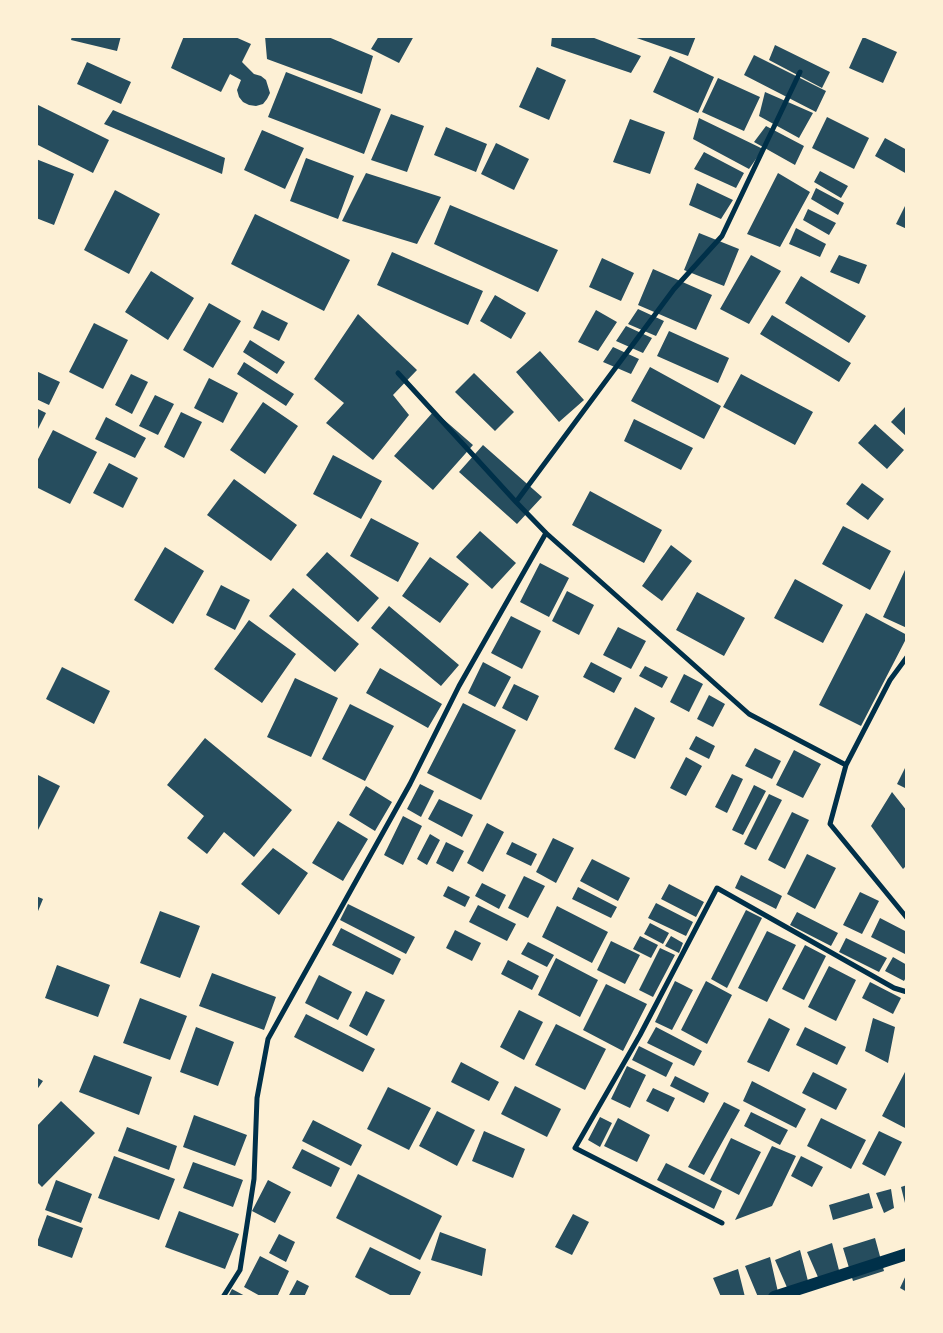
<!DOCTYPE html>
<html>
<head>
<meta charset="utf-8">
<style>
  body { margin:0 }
  #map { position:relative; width:943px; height:1333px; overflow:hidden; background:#fdf0d5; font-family:Arial,sans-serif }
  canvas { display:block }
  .frame { position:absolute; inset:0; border:38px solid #fdf0d5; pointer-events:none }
</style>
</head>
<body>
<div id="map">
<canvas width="943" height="1333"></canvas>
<div class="frame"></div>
</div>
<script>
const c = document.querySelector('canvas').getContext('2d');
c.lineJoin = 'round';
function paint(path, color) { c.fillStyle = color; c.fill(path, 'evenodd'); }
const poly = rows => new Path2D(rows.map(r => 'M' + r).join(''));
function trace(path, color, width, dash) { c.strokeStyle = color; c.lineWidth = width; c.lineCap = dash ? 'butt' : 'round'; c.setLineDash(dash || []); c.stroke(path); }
paint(poly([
  [72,36,121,36,117,51,71,40],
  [184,36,233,36,251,44,242,62,254,74,261,76,266,80,270,93,267,99,263,104,256,106,249,105,243,102,239,97,237,90,241,80,230,74,221,92,171,68],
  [265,36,326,36,373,56,362,94,267,59],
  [379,36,414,36,399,63,371,49],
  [552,36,589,36,641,56,631,73,551,46],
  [631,36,696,36,688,56],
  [863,37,897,52,883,83,849,68],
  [775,45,830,72,822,88,769,60],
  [754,55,826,91,816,112,744,75],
  [670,56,714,77,698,113,653,92],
  [87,62,131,82,121,104,77,84],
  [537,67,566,80,549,120,519,107],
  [286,72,381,109,364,154,268,117],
  [718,78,760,97,744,131,702,112],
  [765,92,813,113,799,138,759,116],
  [36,104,109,140,93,173,36,144],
  [113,110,225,158,222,174,104,124],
  [391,114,424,126,407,172,371,160],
  [827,117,869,138,854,169,812,148],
  [699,118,763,149,749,169,693,139],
  [630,119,665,132,650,174,613,162],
  [766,126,804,146,795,165,754,142],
  [446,127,487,144,476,172,434,155],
  [262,130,304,148,285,189,244,170],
  [885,138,907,150,907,174,875,156],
  [496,143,529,159,514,190,481,174],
  [704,152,744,173,736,188,694,169],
  [306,158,354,176,338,219,290,201],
  [36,159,74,174,54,225,36,218],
  [820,171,848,186,841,198,814,182],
  [366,173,441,197,417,244,342,221],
  [778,173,810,192,780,247,747,234],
  [697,183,733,200,721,219,689,205],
  [816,188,844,203,838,215,811,199],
  [115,190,160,214,129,274,84,250],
  [907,202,907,229,896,224],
  [450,205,558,250,538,292,434,244],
  [808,209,836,223,829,235,803,220],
  [255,214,350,260,324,311,231,264],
  [796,228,826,244,820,257,789,244],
  [699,233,739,249,724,286,684,270],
  [392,252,483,291,468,325,377,285],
  [751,255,781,271,749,324,720,309],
  [839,255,867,265,859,284,830,272],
  [602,258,634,273,621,301,589,287],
  [653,269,712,295,696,330,638,305],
  [151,271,194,298,168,340,125,312],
  [801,276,866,316,849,343,785,303],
  [495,295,526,313,511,339,480,321],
  [209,303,241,321,213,368,183,350],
  [638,309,664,321,656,336,628,324],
  [262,310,288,323,279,341,253,328],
  [596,310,617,322,598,351,578,342],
  [358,314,417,370,393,395,409,415,373,460,326,423,344,403,314,379],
  [772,315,851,363,839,382,760,334],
  [94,323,128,340,103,389,69,372],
  [626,326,652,338,643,353,616,341],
  [669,331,729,358,718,383,657,356],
  [250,340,285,362,277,374,243,352],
  [613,347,639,359,631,374,603,362],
  [540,351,584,400,559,422,516,372],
  [244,362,294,394,286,406,237,374],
  [650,367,721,406,704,439,631,401],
  [36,371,60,382,49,405,36,399],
  [474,373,514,412,495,431,455,392],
  [131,374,148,382,132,414,115,405],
  [741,374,813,412,795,445,723,407],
  [209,378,238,393,223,423,194,408],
  [155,395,174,404,158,435,139,426],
  [263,402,298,426,265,474,230,450],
  [906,406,907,407,907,437,891,422],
  [36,408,46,413,36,433],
  [434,411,473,445,433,490,394,456],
  [181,412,202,422,184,458,164,447],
  [106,417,146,438,135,458,95,439],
  [634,419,693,448,681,470,624,441],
  [875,424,904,450,887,469,858,443],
  [53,430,97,452,70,504,36,487,36,463],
  [483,445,542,497,517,524,459,472],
  [333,455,382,481,361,519,313,494],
  [109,463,138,478,123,508,93,493],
  [234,479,297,525,271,561,207,515],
  [862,483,884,499,868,520,846,504],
  [590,491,662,530,644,563,572,525],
  [371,518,419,543,398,582,350,556],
  [843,526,891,551,870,590,822,564],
  [480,531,516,563,492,589,456,557],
  [671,545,692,561,662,601,642,586],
  [165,547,204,571,173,624,134,600],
  [327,552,379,598,358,622,306,575],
  [430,557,469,584,440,623,402,596],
  [540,563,569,578,549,617,520,602],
  [905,570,907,570,907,628,883,617],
  [795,579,843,605,823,643,774,618],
  [221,585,250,600,235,630,206,615],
  [293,588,359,644,335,672,269,616],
  [567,591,594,605,579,635,552,621],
  [697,592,745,618,724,656,676,630],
  [389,606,459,665,441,686,371,628],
  [866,613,907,635,907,637,861,726,819,705],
  [511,616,541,631,522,669,491,653],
  [249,620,296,654,262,703,214,669],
  [618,627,646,641,631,669,603,655],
  [483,662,511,677,495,707,468,693],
  [591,662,622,678,614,693,583,677],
  [645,666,668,677,662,688,639,676],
  [62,667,110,691,94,724,46,699],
  [380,668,442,704,428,728,366,693],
  [684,674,703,684,689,712,670,702],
  [295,678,338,698,311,757,267,737],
  [514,684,539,696,527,721,502,708],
  [709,695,725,704,713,727,697,719],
  [463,703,516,730,481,800,427,773],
  [350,704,394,726,365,781,322,759],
  [635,707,655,718,635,759,614,749],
  [696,736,715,746,709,759,689,749],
  [205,738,292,810,254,857,224,832,207,854,187,838,204,816,167,785],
  [755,748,781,761,772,779,745,766],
  [794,750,821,764,803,798,776,785],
  [686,757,702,766,686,796,670,788],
  [907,764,907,789,897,784],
  [36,774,60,786,36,834],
  [732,774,743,779,727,813,715,807],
  [420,784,434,791,421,817,407,809],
  [754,785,766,791,743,835,732,830],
  [366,786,392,802,375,831,349,815],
  [892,792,907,811,907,865,903,869,871,826],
  [769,794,782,800,756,850,744,844],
  [439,799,473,815,462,837,428,819],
  [792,812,809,820,785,869,768,860],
  [403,816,422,826,403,865,384,855],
  [338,821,368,839,343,881,312,863],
  [487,823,504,832,483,872,467,863],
  [430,834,440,840,427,865,417,859],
  [553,838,574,848,556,883,536,872],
  [446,842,464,851,453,872,436,863],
  [512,842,537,854,531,866,506,854],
  [273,848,308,873,279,915,241,884],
  [807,854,836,868,815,909,787,894],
  [592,859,630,878,618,901,580,881],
  [741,875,782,896,776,909,735,888],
  [524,876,545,886,528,918,508,908],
  [482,883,506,895,499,909,475,896],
  [669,884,704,902,696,917,661,899],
  [448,886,470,897,465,907,443,896],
  [578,887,617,907,611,918,572,899],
  [860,892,879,901,862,934,843,925],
  [36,896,43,899,36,916],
  [656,903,693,922,686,936,648,918],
  [348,904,415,937,406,954,340,920],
  [478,905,516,924,507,941,469,922],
  [557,906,608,932,592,963,542,937],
  [746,910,762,918,727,988,711,979],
  [160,911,200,926,180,978,140,963],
  [797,912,838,933,831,946,790,925],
  [880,918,907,932,907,955,871,937],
  [650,923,669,933,663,944,644,934],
  [341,928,401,959,393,975,332,945],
  [455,930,481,943,472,961,446,948],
  [767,931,796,945,767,1002,738,988],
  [640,936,658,945,651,958,633,949],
  [671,936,683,943,679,953,665,946],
  [846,938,887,958,879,972,839,952],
  [611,941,640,955,625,984,597,970],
  [528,942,554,955,547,967,521,954],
  [805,945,826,956,804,1000,782,989],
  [660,948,675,955,653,997,639,990],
  [893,957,907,965,907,975,904,981,885,971],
  [556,958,598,980,580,1017,538,995],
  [508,960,539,976,532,990,501,974],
  [57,965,110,985,98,1017,45,998],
  [829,966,856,980,836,1021,808,1007],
  [212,973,276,997,264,1030,199,1006],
  [319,975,352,992,338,1020,305,1003],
  [675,981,693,990,672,1030,655,1022],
  [706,981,732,995,707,1044,681,1030],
  [870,982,901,998,893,1014,862,998],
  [606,984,647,1004,623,1051,583,1030],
  [366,991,385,1000,367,1036,349,1026],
  [140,998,187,1016,170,1060,123,1043],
  [519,1010,543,1022,524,1060,500,1047],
  [306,1014,375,1049,363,1072,294,1037],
  [769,1018,790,1029,769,1072,747,1062],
  [873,1018,895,1027,888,1063,865,1051],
  [556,1024,606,1049,585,1090,535,1065],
  [196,1027,234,1042,218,1086,180,1072],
  [656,1027,702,1051,694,1066,647,1043],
  [805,1027,846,1047,837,1065,796,1045],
  [639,1046,673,1063,666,1077,632,1060],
  [94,1055,152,1077,139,1115,79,1092],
  [461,1062,499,1082,489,1101,451,1082],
  [627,1066,646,1075,630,1108,611,1099],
  [813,1072,847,1089,836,1110,802,1093],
  [905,1072,907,1073,907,1129,882,1116],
  [675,1076,709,1093,704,1103,670,1086],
  [36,1077,43,1081,36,1091],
  [752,1081,806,1109,796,1128,743,1101],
  [515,1086,561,1109,547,1137,501,1114],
  [388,1087,431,1108,409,1150,367,1129],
  [653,1088,675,1098,668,1112,646,1101],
  [61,1101,95,1133,42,1187,36,1181,36,1127],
  [724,1102,740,1110,704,1175,688,1167],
  [437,1111,475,1130,457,1166,419,1146],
  [751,1112,788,1130,780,1145,744,1126],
  [194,1115,247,1135,235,1166,183,1147],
  [600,1117,612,1123,600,1147,588,1140],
  [618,1118,650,1135,637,1162,604,1146],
  [821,1118,866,1140,851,1169,807,1146],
  [313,1120,362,1145,351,1166,302,1141],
  [127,1127,177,1146,169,1170,118,1151],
  [484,1131,525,1149,513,1178,472,1161],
  [879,1131,902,1142,885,1176,862,1164],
  [731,1138,761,1152,739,1195,710,1180],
  [772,1146,796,1156,772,1206,735,1220],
  [302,1149,340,1168,331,1187,292,1168],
  [114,1156,175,1179,159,1220,98,1198],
  [801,1156,823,1167,812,1187,791,1176],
  [193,1162,243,1180,233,1207,183,1188],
  [666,1163,722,1191,714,1209,657,1180],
  [358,1174,442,1216,420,1260,336,1218],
  [56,1180,92,1194,81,1223,45,1210],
  [268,1180,291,1192,275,1223,252,1211],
  [907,1185,907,1207,906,1207,901,1187],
  [891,1189,894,1208,884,1213,876,1193],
  [869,1193,873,1208,833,1220,829,1205],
  [179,1211,239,1234,225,1269,165,1247],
  [573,1214,589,1222,572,1255,555,1247],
  [47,1215,83,1228,72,1258,36,1245],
  [440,1232,486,1249,482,1276,431,1260],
  [279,1234,295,1242,286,1262,269,1253],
  [875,1238,884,1271,853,1281,843,1248],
  [832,1243,841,1278,821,1284,807,1252],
  [370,1247,421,1272,409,1297,394,1297,355,1277],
  [800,1250,809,1285,789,1292,775,1260],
  [260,1256,289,1271,277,1297,262,1297,244,1287],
  [770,1257,778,1292,764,1297,758,1297,745,1266],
  [738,1269,745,1297,721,1297,713,1278],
  [907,1273,907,1292,900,1288],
  [297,1280,309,1286,304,1297,288,1297],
  [232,1289,247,1297,228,1297]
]), '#264d5e');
trace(poly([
  [398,373,516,502,546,533,749,714,846,765],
  [516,502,674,289,722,236,800,72],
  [907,657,890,680,846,765,830,824,907,918],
  [722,1223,575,1148,640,1035,717,888,894,988,907,992],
  [223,1297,240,1270,254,1179,257,1098,268,1039,410,784,459,686,546,533]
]), '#003049', 5);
trace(poly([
  [774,1297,907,1254]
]), '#003049', 12);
</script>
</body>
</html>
